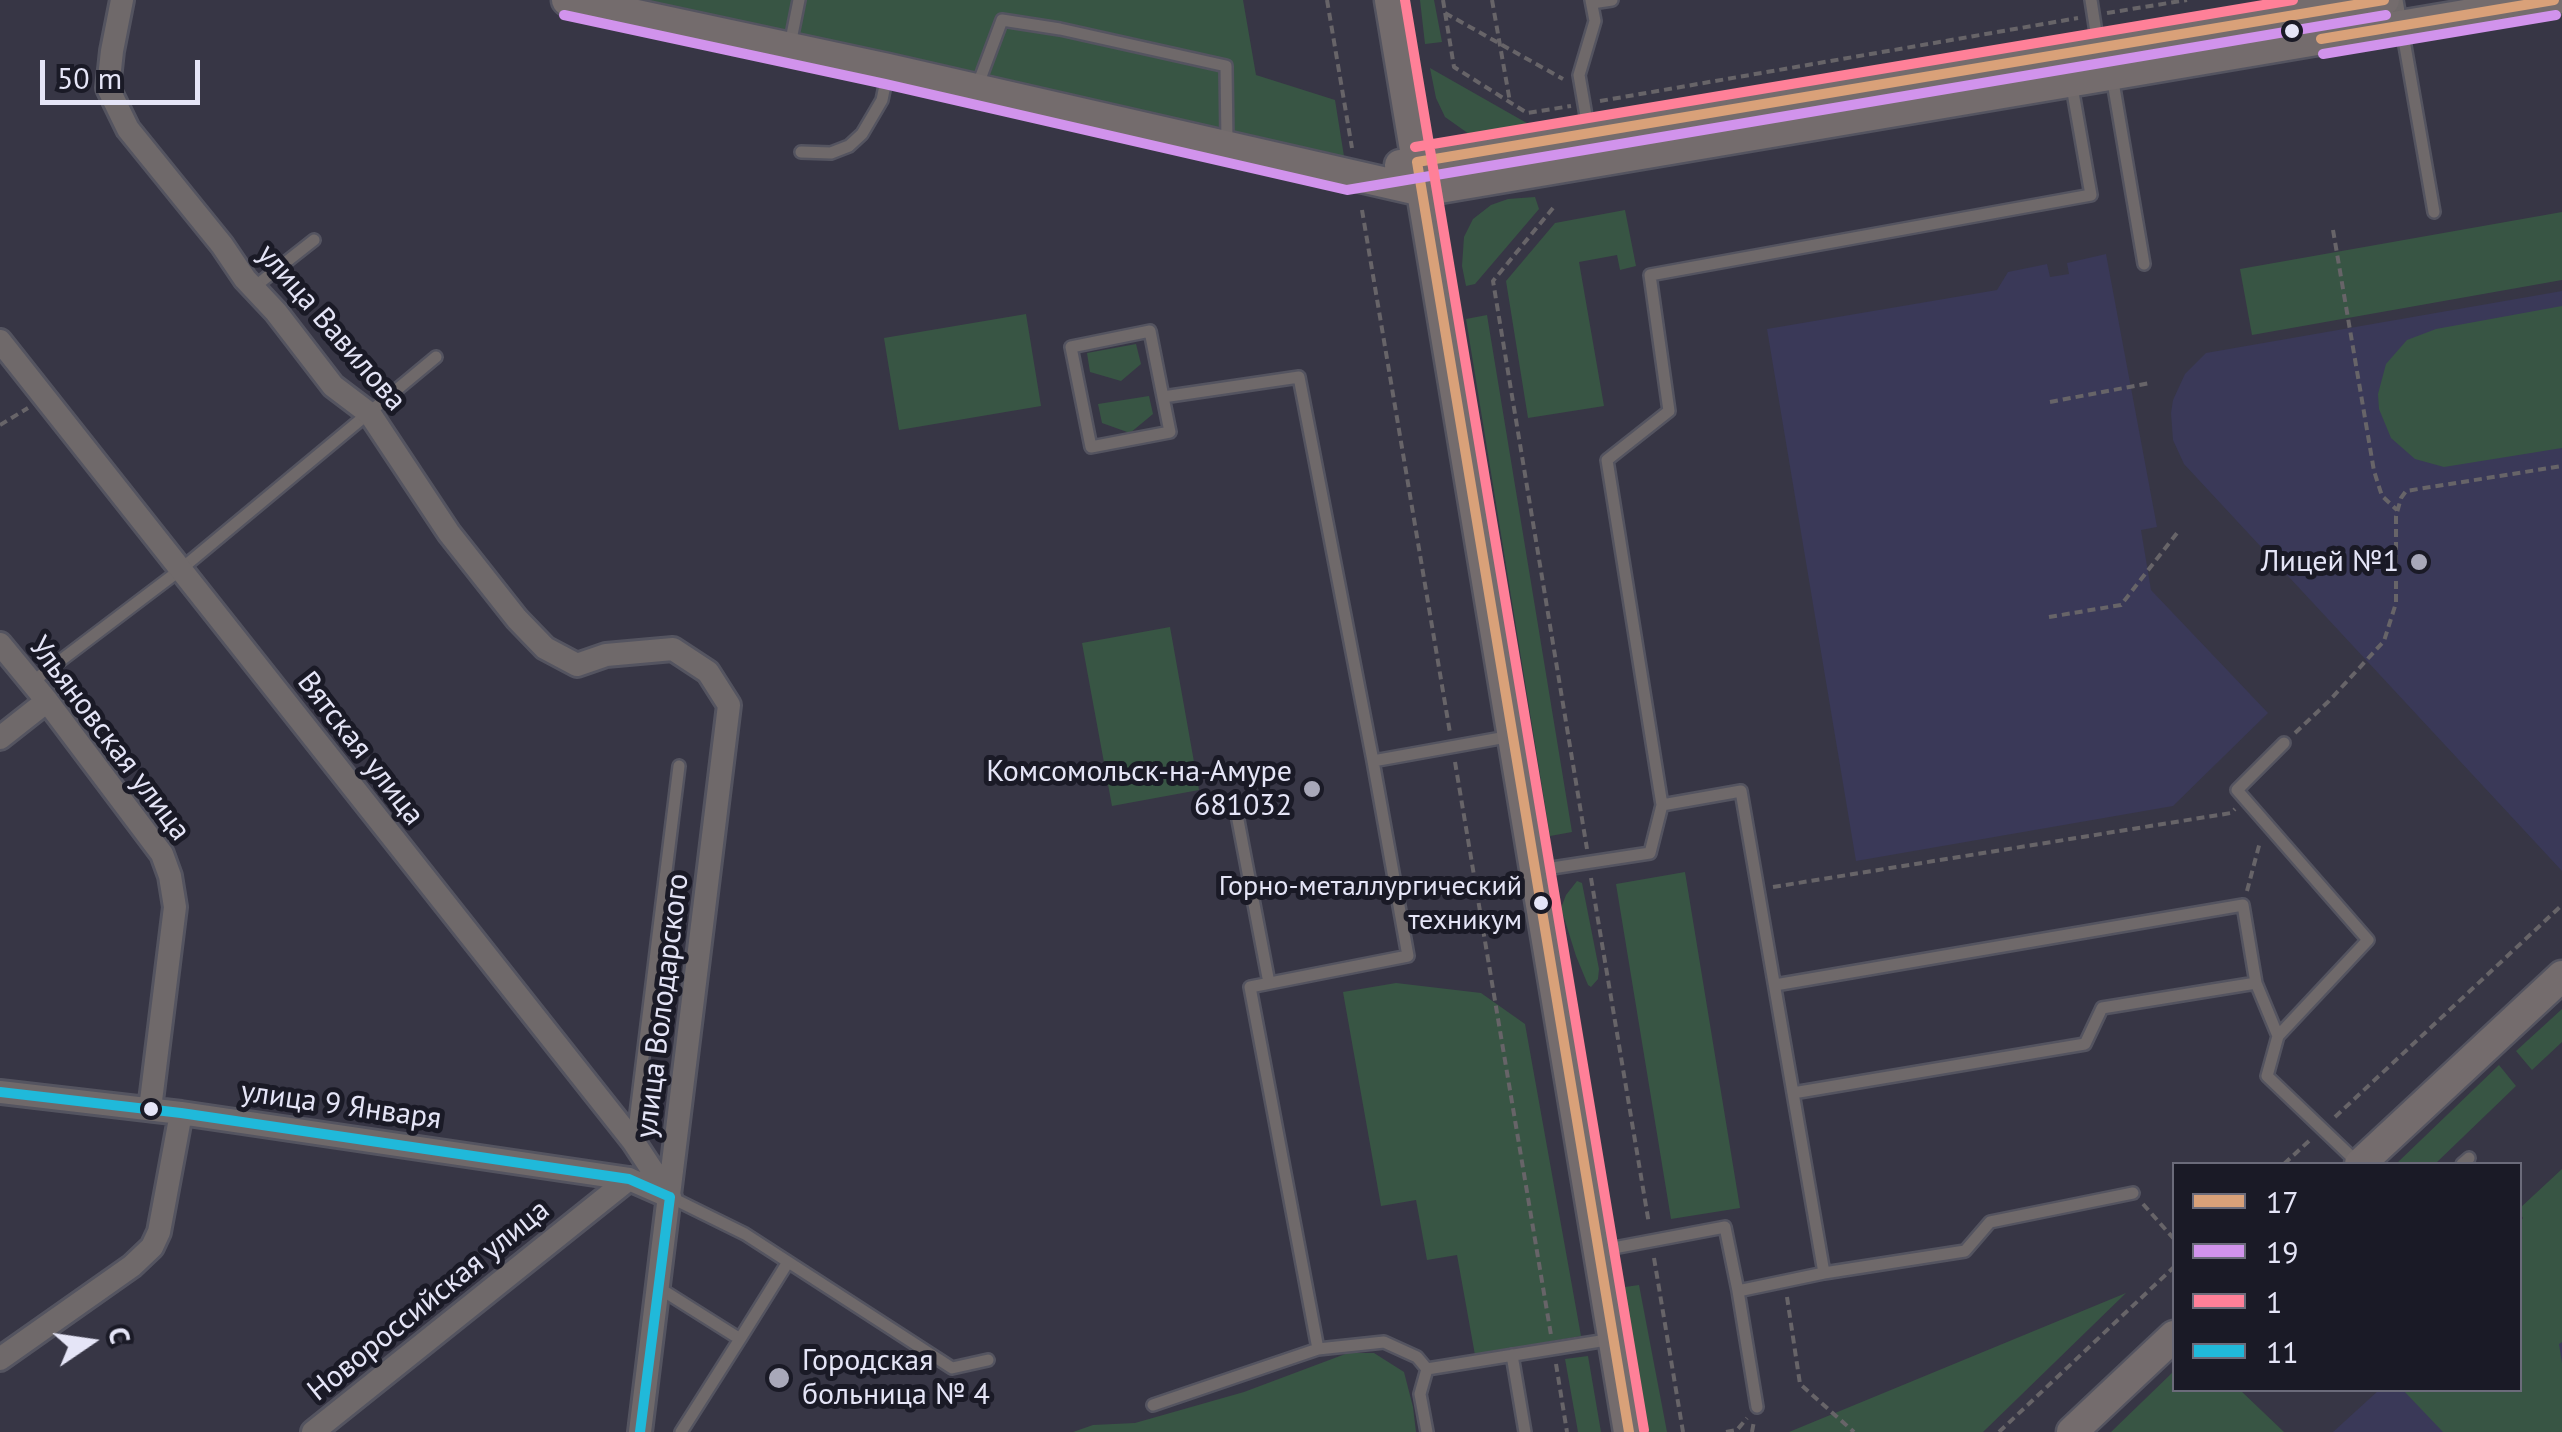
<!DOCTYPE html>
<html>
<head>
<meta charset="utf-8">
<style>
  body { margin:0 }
  #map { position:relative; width:2562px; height:1432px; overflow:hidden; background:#373645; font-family:"PT Sans",sans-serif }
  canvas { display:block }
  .legend { position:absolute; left:2172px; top:1162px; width:350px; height:230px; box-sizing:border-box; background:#1a1a26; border:2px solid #6b6b7a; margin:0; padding:12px 18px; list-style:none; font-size:30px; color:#e5e5f7 }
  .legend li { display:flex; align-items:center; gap:20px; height:50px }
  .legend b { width:50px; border:2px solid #6b6b7a }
  .north { position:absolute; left:40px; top:1292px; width:100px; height:100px; -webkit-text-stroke:8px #1a1a26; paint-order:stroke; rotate:77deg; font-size:28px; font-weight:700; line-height:40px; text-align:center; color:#e5e5f7 }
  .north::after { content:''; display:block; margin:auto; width:35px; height:45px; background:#e5e5f7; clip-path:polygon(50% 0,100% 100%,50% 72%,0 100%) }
  .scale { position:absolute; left:40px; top:60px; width:160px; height:45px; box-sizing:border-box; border:5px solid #e5e5f7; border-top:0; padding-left:12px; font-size:30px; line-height:35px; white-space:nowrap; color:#e5e5f7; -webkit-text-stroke:8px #1a1a26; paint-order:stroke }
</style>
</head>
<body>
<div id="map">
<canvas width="2562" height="1432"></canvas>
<ul class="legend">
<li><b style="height:12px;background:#d9a179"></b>17</li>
<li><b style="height:12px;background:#d193ec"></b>19</li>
<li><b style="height:12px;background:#ff8098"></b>1</li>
<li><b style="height:12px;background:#20b9da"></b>11</li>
</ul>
<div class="north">С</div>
<div class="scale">50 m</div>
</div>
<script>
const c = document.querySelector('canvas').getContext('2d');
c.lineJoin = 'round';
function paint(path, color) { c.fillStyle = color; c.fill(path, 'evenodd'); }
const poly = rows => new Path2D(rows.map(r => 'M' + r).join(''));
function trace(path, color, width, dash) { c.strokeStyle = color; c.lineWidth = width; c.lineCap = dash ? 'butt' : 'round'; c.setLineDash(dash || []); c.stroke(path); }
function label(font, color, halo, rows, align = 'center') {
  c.font = font + ' "PT Sans",sans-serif'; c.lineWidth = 10; c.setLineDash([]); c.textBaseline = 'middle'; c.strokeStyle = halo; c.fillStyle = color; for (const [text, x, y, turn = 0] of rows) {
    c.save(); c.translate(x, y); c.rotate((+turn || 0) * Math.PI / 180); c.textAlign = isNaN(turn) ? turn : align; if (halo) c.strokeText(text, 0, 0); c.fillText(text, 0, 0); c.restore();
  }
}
paint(poly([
  [2106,254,2157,527,2141,530,2151,590,2268,713,2173,806,1856,861,1767,329,1997,290,2008,272,2047,264,2050,277,2069,274,2067,263],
  [2562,291,2562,871,2184,464,2173,440,2171,413,2173,400,2185,374,2206,353],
  [2562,1221,2562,1432,2333,1432,2379,1390,2520,1390]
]), '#3a3958');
paint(poly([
  [567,0,1243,0,1256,75,1335,100,1347,175],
  [1420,0,1434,0,1442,42,1425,44],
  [1430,68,1532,126,1512,133,1469,134,1445,117,1436,98],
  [1535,197,1539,209,1475,284,1466,286,1462,266,1464,237,1473,219,1491,205,1508,199],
  [1625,210,1636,266,1620,270,1617,255,1579,262,1604,406,1528,418,1506,281,1555,223],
  [2562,212,2562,280,2252,335,2240,269],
  [2562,306,2562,448,2444,467,2415,459,2391,438,2379,409,2378,394,2386,364,2407,340,2436,329],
  [1026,314,1041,406,899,430,884,338],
  [1487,315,1572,832,1550,836,1466,319],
  [1136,344,1141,364,1121,381,1090,372,1087,353],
  [1149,396,1153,414,1130,433,1102,423,1098,404],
  [1170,627,1199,790,1112,806,1082,643],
  [1685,872,1740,1208,1671,1219,1616,884],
  [1577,881,1582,883,1599,969,1598,979,1591,987,1588,985,1576,956,1561,908,1566,895],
  [1396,983,1481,993,1525,1024,1581,1336,1475,1355,1457,1255,1427,1260,1416,1200,1381,1206,1343,992],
  [2562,1009,2562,1042,2532,1070,2516,1051],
  [2499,1065,2516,1086,2435,1164,2396,1164],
  [2562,1169,2562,1342,2559,1344,2562,1363,2562,1432,2443,1432,2403,1390,2520,1390,2520,1222,2523,1218,2520,1214,2520,1208],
  [1639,1285,1667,1432,1645,1432,1618,1288],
  [2126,1293,1983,1432,1789,1432],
  [1348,1353,1374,1353,1404,1372,1413,1407,1416,1432,1073,1432,1093,1425,1135,1423,1244,1392],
  [1588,1356,1601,1432,1578,1432,1565,1359],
  [2174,1371,2174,1390,2240,1390,2284,1432,2111,1432]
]), '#385544');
const lane = poly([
  [2091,0,2098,45],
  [2397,0,2434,212],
  [1592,3,1612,0],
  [790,45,799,0],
  [2112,76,2144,264],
  [977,87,1002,20,1060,29,1226,66,1227,143],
  [1589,133,1579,75,1595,21,1591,0],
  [801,152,831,153,849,146,862,134,882,100,888,71],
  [253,288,314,240],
  [1163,397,1150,331,1071,347,1091,447,1170,432,1163,397,1299,377,1373,761,1512,736],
  [31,683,180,570,436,357],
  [1234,799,1269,983],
  [1539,870,1650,853,1662,805,1607,460,1669,411,1650,275,2091,195,2071,81],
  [1775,985,2243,905,2256,983,2278,1036,2368,940,2237,790,2284,743],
  [2278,1036,2267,1076,2359,1164],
  [1793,1093,2085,1044,2102,1008,2256,983],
  [633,1138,679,766],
  [2462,1164,2469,1158],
  [670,1197,745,1234,952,1368,988,1360],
  [1603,1250,1725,1227,1738,1291,1824,1273,1741,791,1662,805],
  [1824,1273,1965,1251,1990,1222,2133,1193],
  [659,1288,740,1339,681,1432],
  [1738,1291,1757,1407],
  [740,1339,788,1262],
  [1318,1349,1250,987,1408,956,1373,761],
  [1512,1355,1525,1432],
  [1153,1405,1318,1349,1384,1342,1417,1357,1427,1369],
  [1427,1432,1420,1394,1427,1369,1613,1339]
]);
const street = poly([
  [122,0,112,51,108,88,128,129,222,245,245,279,276,312,333,386,370,414,449,533,517,619,545,648,577,665,606,655,673,649,708,672,729,705,640,1432],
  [0,341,633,1141,670,1197],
  [0,644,47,701,162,854,170,876,175,907,150,1109],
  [0,738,47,701],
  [0,1092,181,1113,629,1179,670,1197],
  [0,1359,132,1266,152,1247,159,1232,181,1113],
  [313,1432,629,1179]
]);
const secondary = poly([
  [567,0,888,69,1422,191,2554,0],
  [1390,0,1629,1432],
  [1400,165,2384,0],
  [2360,1164,2562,976],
  [2072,1432,2174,1336]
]);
trace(lane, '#545460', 16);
trace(street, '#545460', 28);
trace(secondary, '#545460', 35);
trace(poly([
  [1327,0,1352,148],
  [1443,0,1454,67,1527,113,1571,106],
  [1492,0,1510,102],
  [1445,13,1563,79],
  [2107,13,2187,0],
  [1600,101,2078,18],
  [1553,208,1493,281,1587,849],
  [1362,210,1450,733],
  [2333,230,2374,471,2382,496,2397,510],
  [2050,402,2150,383],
  [0,425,28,408],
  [2049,617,2121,605,2177,533],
  [2295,733,2329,701,2384,641,2396,603,2396,516,2401,498,2406,491,2562,466],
  [1455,762,1551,1335],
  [1591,878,1649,1224],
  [1773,887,2231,813,2235,809],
  [2247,891,2260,842],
  [2335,1117,2562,905],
  [2284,1164,2310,1140],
  [2143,1204,2174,1239],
  [1654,1258,1683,1432],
  [1787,1297,1800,1384,1854,1432],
  [1556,1364,1567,1432],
  [1726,1432,1737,1430,1747,1418],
  [1752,1432,1754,1421],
  [1999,1432,2174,1267]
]), '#676468', 4, [8, 5]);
trace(lane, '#6f696a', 11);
trace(street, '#6f696a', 22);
trace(secondary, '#746c6d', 30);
trace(poly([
  [2321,39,2554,0],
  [1629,1432,1417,162,2384,0]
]), '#d9a179', 10);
trace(poly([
  [564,15,885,84,1347,190,2386,15],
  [2323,54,2556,15]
]), '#d193ec', 10);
trace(poly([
  [1405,0,1644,1430],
  [1415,147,2293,0]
]), '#ff8098', 10);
trace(poly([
  [0,1092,181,1113,629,1179,670,1197],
  [640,1432,670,1197]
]), '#20b9da', 10);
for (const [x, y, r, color] of [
  [2292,31,9,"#e5e5f7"],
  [2419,562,10,"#a8a8b9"],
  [1312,789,10,"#a8a8b9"],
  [1541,903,9,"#e5e5f7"],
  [151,1109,9,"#e5e5f7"],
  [779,1378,12,"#a8a8b9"]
]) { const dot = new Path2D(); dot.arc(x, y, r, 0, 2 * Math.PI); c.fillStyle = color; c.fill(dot); trace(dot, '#1a1a26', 4); }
label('28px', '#e5e5f7', '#1a1a26', [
  ["Горно-металлургический",1522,887],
  ["техникум",1522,921]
], 'right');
label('30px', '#e5e5f7', '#1a1a26', [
  ["улица Вавилова",331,328,49],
  ["Ульяновская улица",109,739,53],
  ["Вятская улица",360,749,52],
  ["улица Володарского",663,1006,-83],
  ["улица 9 Января",341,1106,8],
  ["Новороссийская улица",429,1301,-39]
]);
label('30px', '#e5e5f7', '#1a1a26', [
  ["Лицей №1",2399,562],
  ["Комсомольск-на-Амуре",1292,772],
  ["681032",1292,806],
  ["Городская",802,1361,"left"],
  ["больница № 4",802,1395,"left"]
], 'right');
</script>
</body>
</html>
